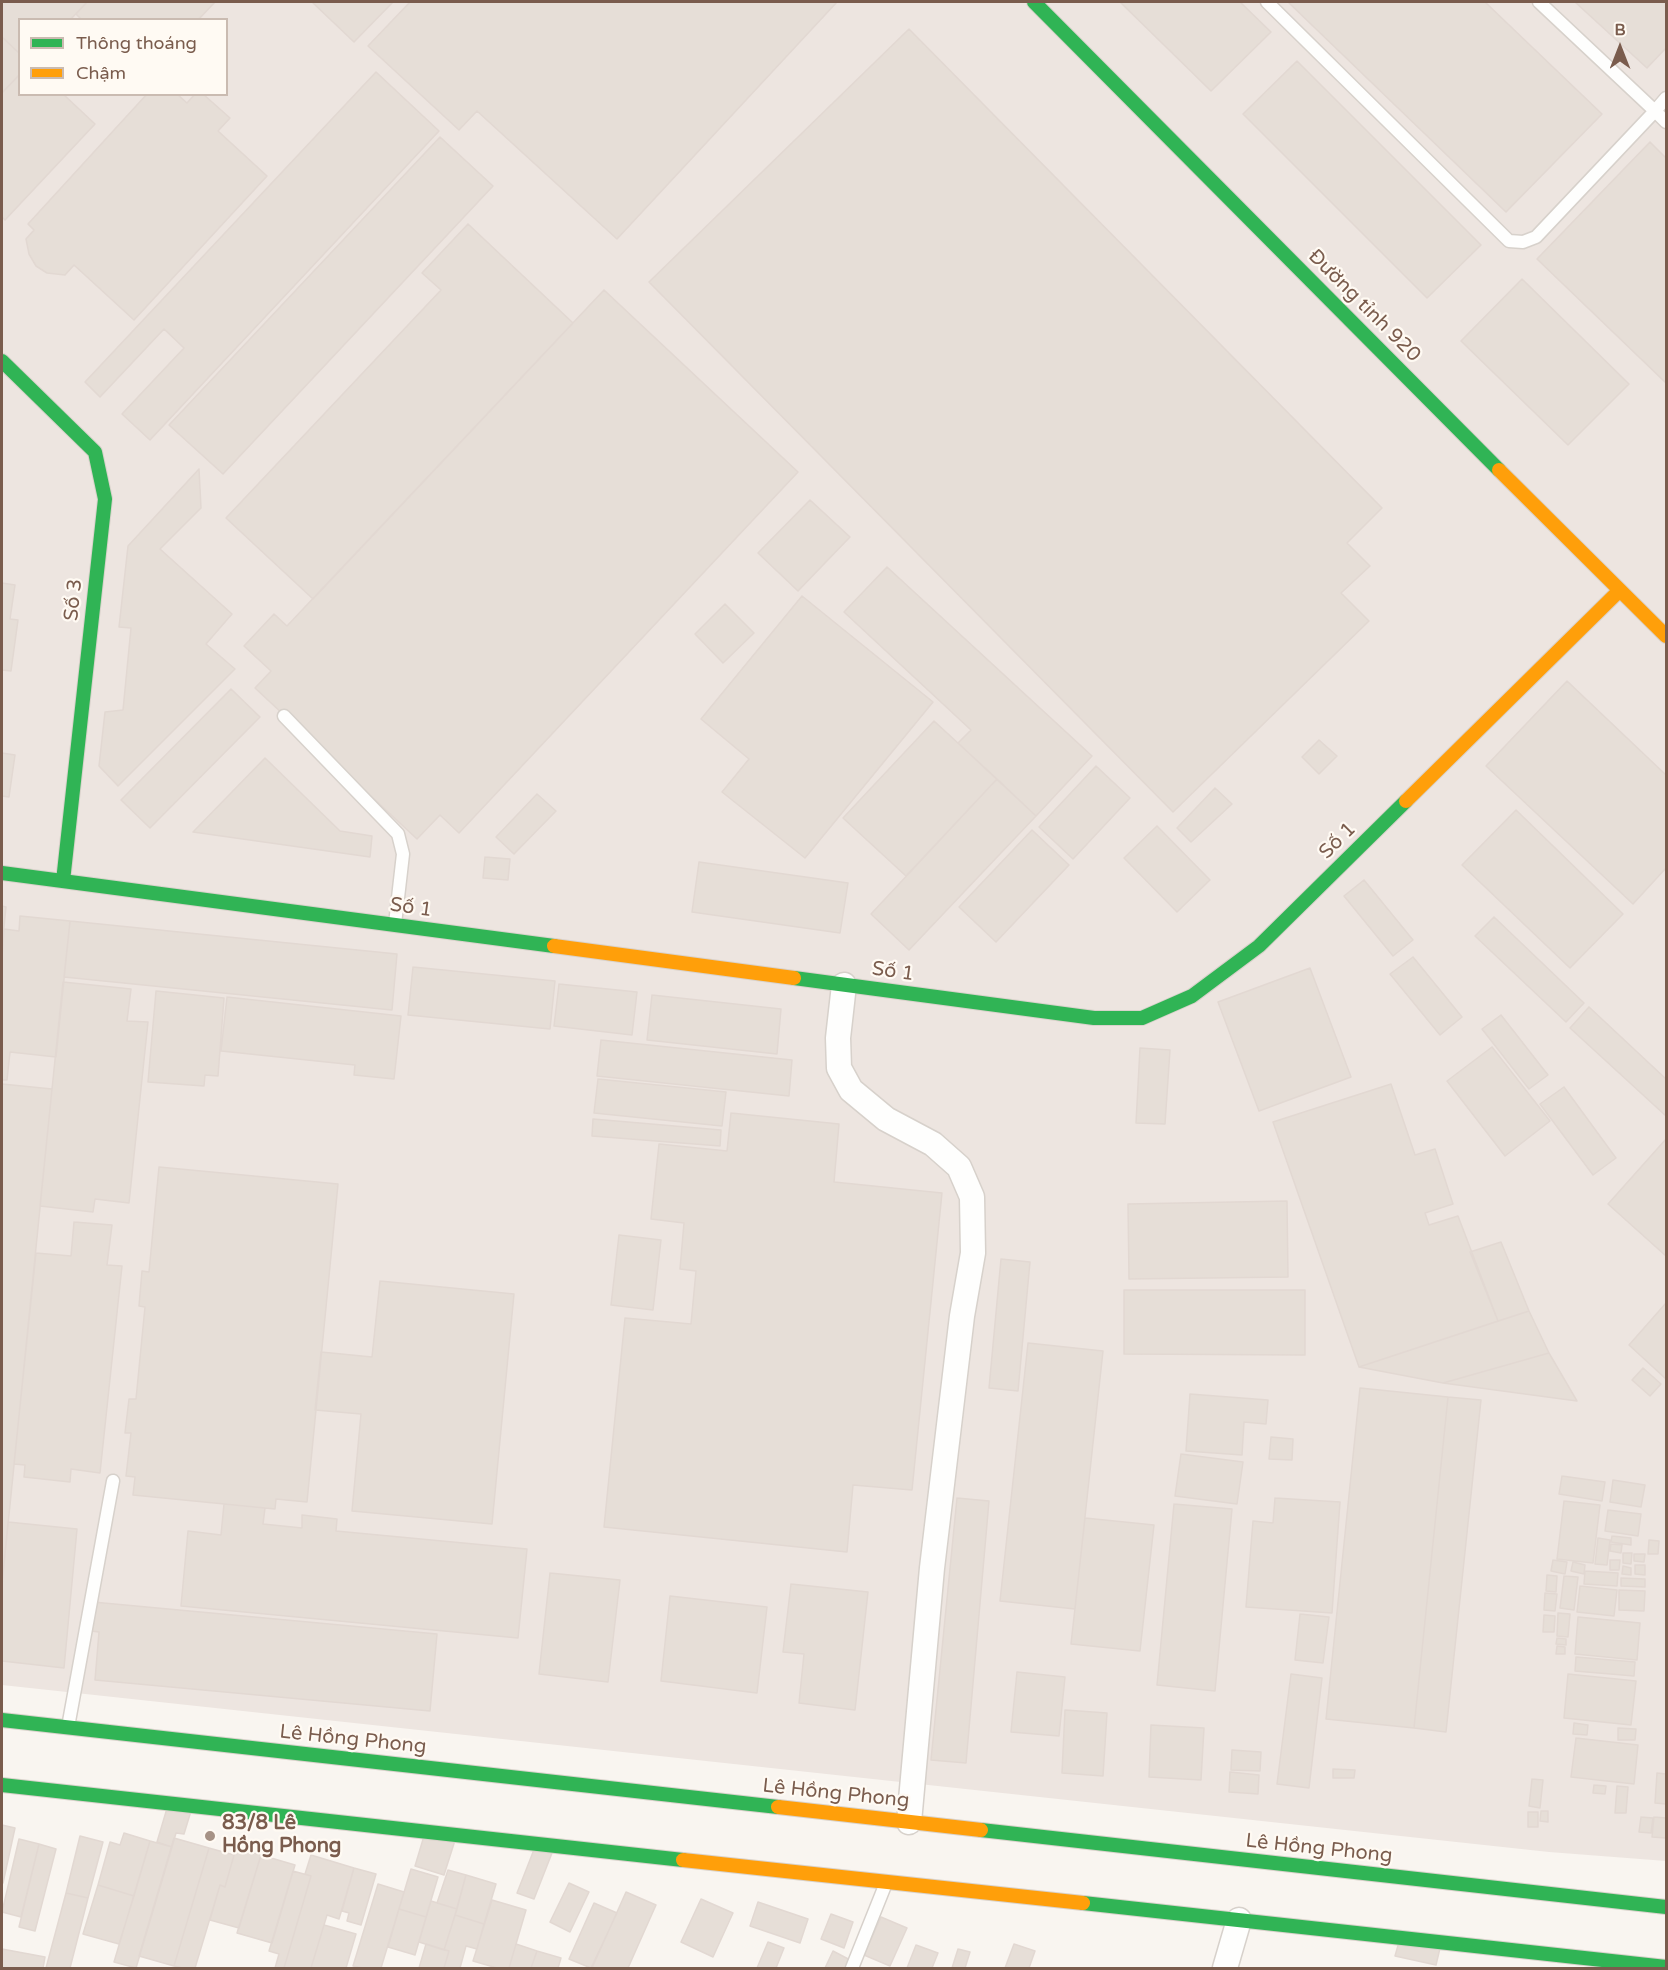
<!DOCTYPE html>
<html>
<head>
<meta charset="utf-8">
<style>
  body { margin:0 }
  #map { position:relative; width:1668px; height:1970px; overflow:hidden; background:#f9f5f0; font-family:"Varela Round",sans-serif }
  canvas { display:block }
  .frame { position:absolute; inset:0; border:3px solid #7a5c4d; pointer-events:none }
  .legend { position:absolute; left:18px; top:18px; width:210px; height:78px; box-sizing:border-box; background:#fffaf3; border:2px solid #cabbb1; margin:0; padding:8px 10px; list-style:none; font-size:18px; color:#7a5c4d }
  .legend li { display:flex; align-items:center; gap:12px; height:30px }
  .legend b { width:30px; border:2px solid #cabbb1 }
  .north { position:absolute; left:1590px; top:18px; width:60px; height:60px; -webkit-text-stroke:4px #fffaf3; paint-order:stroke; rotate:0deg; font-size:16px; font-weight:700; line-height:24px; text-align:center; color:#7a5c4d }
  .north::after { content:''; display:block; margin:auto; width:21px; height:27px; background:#7a5c4d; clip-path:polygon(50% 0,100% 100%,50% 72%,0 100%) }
</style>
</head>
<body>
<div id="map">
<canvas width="1668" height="1970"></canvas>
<div class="frame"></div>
<ul class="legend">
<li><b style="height:8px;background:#30b455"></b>Thông thoáng</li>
<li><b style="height:8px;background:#ff9f0a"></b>Chậm</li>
</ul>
<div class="north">B</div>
</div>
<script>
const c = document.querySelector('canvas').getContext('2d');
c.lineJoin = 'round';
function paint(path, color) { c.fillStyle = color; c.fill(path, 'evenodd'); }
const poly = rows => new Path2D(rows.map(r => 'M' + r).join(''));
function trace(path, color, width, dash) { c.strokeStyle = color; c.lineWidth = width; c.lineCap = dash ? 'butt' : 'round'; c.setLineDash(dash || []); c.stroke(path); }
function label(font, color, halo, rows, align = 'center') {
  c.font = font + ' "Varela Round",sans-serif'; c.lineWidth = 4.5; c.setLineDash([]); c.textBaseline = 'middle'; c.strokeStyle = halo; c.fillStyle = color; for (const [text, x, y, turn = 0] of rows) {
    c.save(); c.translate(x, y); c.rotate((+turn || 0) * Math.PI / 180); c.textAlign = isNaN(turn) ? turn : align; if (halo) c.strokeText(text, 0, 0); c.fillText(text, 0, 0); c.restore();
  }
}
paint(poly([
  [2,2,1666,2,1666,1861,1549,1852,2,1685],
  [20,20,226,20,226,94,20,94]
]), '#ede5e0');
const building = poly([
  [2,2,87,2,70,20,20,20,20,54,2,37,2,2],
  [87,2,215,2,198,20,82,20,76,14,87,2],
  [312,2,393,2,354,42,312,2],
  [410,2,837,2,617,239,477,111,459,130,368,46,410,2],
  [1120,2,1240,2,1271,32,1211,91,1120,2],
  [1288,2,1485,2,1602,114,1506,212,1288,2],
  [1575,2,1666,2,1666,48,1647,68,1575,2],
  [909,29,1382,508,1347,543,1370,566,1341,593,1369,621,1173,812,649,282,909,29],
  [2,37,20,54,20,74,2,93,2,37],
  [1297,61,1481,245,1427,298,1243,114,1297,61],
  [376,72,439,131,150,440,122,414,184,348,164,329,100,397,85,382,376,72],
  [20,74,20,94,63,94,95,124,5,220,2,217,2,93,20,74],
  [147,94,177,94,187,103,195,94,203,94,230,118,218,131,267,176,134,320,74,265,65,275,47,273,36,266,29,254,26,239,34,230,28,224,147,94],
  [440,137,493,186,223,474,169,425,440,137],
  [1650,142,1666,158,1666,383,1537,259,1650,142],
  [468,224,573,323,313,599,226,518,441,290,422,273,468,224],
  [1522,279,1629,384,1568,445,1461,341,1522,279],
  [604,290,798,472,459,833,440,815,417,839,255,688,271,671,244,646,274,614,287,626,604,290],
  [199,469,201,508,160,549,232,614,206,644,235,669,118,786,99,766,105,712,123,710,131,628,119,627,128,546,199,469],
  [810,500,850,537,798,591,758,553,810,500],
  [887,567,1092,756,1036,816,958,743,971,730,844,612,887,567],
  [2,583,15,585,10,619,18,620,11,671,2,670,2,583],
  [802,596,933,702,805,858,722,792,749,759,701,719,802,596],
  [725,604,754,633,723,663,695,634,725,604],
  [1567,681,1666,775,1666,868,1633,904,1486,766,1567,681],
  [231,689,260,717,150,828,121,800,231,689],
  [934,721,997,779,906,876,843,818,934,721],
  [1319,740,1337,756,1319,774,1302,757,1319,740],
  [2,753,15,755,9,797,2,796,2,753],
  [265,758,340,831,372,836,370,857,193,832,265,758],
  [1096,766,1130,798,1073,859,1039,827,1096,766],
  [997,779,1036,816,909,950,871,914,997,779],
  [1215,788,1232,804,1191,842,1177,828,1215,788],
  [537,794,556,811,514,854,496,837,537,794],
  [1516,810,1623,914,1570,968,1462,865,1516,810],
  [1157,826,1210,880,1177,912,1124,858,1157,826],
  [1032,830,1069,865,996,942,959,907,1032,830],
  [485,857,510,859,508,880,483,878,485,857],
  [699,862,848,883,840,933,692,912,699,862],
  [1364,880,1413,940,1393,956,1344,896,1364,880],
  [2,906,6,907,2,946,2,906],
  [20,916,70,921,56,1057,10,1052,7,1080,2,1080,2,958,4,929,19,931,20,916],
  [1494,917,1584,1003,1566,1022,1475,936,1494,917],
  [70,921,397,954,392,1010,64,977,70,921],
  [1413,957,1462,1017,1440,1035,1390,974,1413,957],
  [413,967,555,981,550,1029,408,1015,413,967],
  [1310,968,1351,1077,1259,1111,1218,1002,1310,968],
  [63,982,131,989,127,1021,148,1022,129,1203,95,1199,93,1212,40,1206,63,982],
  [559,984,637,992,632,1035,554,1026,559,984],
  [156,991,224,998,218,1076,205,1075,204,1086,148,1082,156,991],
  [652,995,781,1009,777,1054,647,1040,652,995],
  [227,997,401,1016,394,1079,354,1075,355,1065,221,1051,227,997],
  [1589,1007,1666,1079,1666,1116,1570,1028,1589,1007],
  [1501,1015,1548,1075,1529,1089,1482,1029,1501,1015],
  [601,1040,792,1060,789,1096,597,1076,601,1040],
  [1492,1047,1550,1121,1505,1156,1447,1081,1492,1047],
  [1140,1048,1170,1050,1165,1124,1136,1123,1140,1048],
  [598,1079,726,1092,722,1126,594,1113,598,1079],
  [2,1084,52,1089,2,1584,2,1084],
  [1391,1084,1415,1155,1435,1149,1453,1204,1425,1213,1429,1225,1458,1216,1498,1321,1359,1367,1273,1122,1391,1084],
  [1564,1087,1616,1158,1593,1175,1540,1104,1564,1087],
  [731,1113,839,1124,834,1182,942,1193,912,1490,853,1485,847,1552,604,1527,625,1318,691,1324,696,1271,680,1269,684,1223,651,1219,659,1144,727,1151,731,1113],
  [593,1119,721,1130,720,1146,592,1136,593,1119],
  [1666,1139,1666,1256,1608,1204,1666,1139],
  [159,1167,338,1184,307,1502,276,1499,275,1509,133,1495,135,1477,126,1476,131,1433,125,1433,129,1399,136,1399,145,1307,139,1306,142,1271,149,1272,159,1167],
  [1287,1201,1288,1277,1129,1279,1128,1204,1287,1201],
  [74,1222,112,1225,107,1265,122,1266,100,1473,71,1469,70,1482,24,1477,25,1465,14,1464,36,1253,71,1256,74,1222],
  [619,1235,661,1240,653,1310,611,1305,619,1235],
  [1501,1242,1529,1311,1498,1321,1470,1252,1501,1242],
  [1001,1259,1030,1262,1018,1391,989,1388,1001,1259],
  [380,1281,514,1294,492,1524,352,1511,361,1414,315,1410,321,1352,372,1357,380,1281],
  [1124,1290,1305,1290,1305,1355,1124,1354,1124,1290],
  [1666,1303,1666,1379,1629,1345,1666,1303],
  [1529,1311,1549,1353,1443,1383,1359,1367,1529,1311],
  [1028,1343,1103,1351,1075,1609,1000,1601,1028,1343],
  [1549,1353,1577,1401,1443,1383,1549,1353],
  [1643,1368,1661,1384,1650,1396,1632,1380,1643,1368],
  [1360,1388,1448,1397,1414,1728,1326,1719,1360,1388],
  [1190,1394,1268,1400,1266,1424,1244,1422,1242,1455,1186,1451,1190,1394],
  [1448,1397,1481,1400,1446,1732,1414,1728,1448,1397],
  [1271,1437,1293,1439,1292,1460,1269,1459,1271,1437],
  [1181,1454,1243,1462,1237,1504,1175,1496,1181,1454],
  [1562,1476,1605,1482,1602,1501,1559,1494,1562,1476],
  [1613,1480,1645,1485,1641,1507,1610,1502,1613,1480],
  [957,1498,989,1501,966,1763,931,1760,957,1498],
  [1275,1498,1340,1502,1332,1613,1246,1607,1253,1521,1273,1523,1275,1498],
  [1564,1501,1600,1505,1593,1563,1557,1559,1564,1501],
  [224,1504,265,1508,263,1524,302,1528,302,1515,337,1519,336,1531,527,1549,518,1638,181,1606,188,1531,221,1535,224,1504],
  [1174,1504,1232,1509,1215,1691,1157,1685,1174,1504],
  [1608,1510,1641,1514,1638,1536,1605,1531,1608,1510],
  [1085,1518,1154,1525,1140,1651,1071,1644,1085,1518],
  [8,1522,77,1529,64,1668,2,1661,2,1584,8,1522],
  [1612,1536,1631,1538,1631,1545,1611,1542,1612,1536],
  [1598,1538,1610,1540,1607,1565,1595,1564,1598,1538],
  [1649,1540,1659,1541,1658,1554,1648,1554,1649,1540],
  [1611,1544,1622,1545,1621,1553,1610,1551,1611,1544],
  [1623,1553,1632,1553,1631,1564,1623,1563,1623,1553],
  [1634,1554,1645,1554,1644,1562,1634,1561,1634,1554],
  [1553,1560,1567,1562,1565,1574,1551,1571,1553,1560],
  [1610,1560,1620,1560,1619,1570,1610,1570,1610,1560],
  [1573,1562,1585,1565,1584,1574,1571,1571,1573,1562],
  [1635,1565,1645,1565,1645,1575,1635,1574,1635,1565],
  [1623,1566,1631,1568,1631,1575,1622,1574,1623,1566],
  [1585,1571,1618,1573,1617,1586,1584,1584,1585,1571],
  [550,1573,620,1580,608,1682,539,1674,550,1573],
  [1547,1575,1557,1576,1556,1592,1546,1591,1547,1575],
  [1564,1576,1578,1577,1574,1610,1560,1608,1564,1576],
  [1621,1578,1645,1579,1645,1587,1621,1586,1621,1578],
  [791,1584,868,1592,855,1710,799,1703,804,1654,783,1652,791,1584],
  [1580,1586,1617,1590,1614,1616,1577,1612,1580,1586],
  [1619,1590,1645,1591,1644,1611,1619,1610,1619,1590],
  [1545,1593,1557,1594,1555,1611,1544,1610,1545,1593],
  [670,1596,767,1607,757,1693,661,1681,670,1596],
  [93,1602,437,1634,430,1711,95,1680,99,1632,91,1631,93,1602],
  [1558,1613,1570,1614,1568,1637,1557,1636,1558,1613],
  [1300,1614,1329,1617,1323,1663,1295,1660,1300,1614],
  [1544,1615,1555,1616,1554,1632,1543,1632,1544,1615],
  [1578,1617,1640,1623,1637,1660,1575,1654,1578,1617],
  [1557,1638,1566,1639,1566,1645,1556,1644,1557,1638],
  [1557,1646,1565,1647,1565,1654,1556,1654,1557,1646],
  [1576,1657,1635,1662,1634,1676,1575,1671,1576,1657],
  [1017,1672,1065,1677,1059,1736,1011,1732,1017,1672],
  [1291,1674,1322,1678,1309,1788,1277,1784,1291,1674],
  [1568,1674,1636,1681,1631,1725,1564,1718,1568,1674],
  [1065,1710,1107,1713,1103,1776,1062,1773,1065,1710],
  [1574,1723,1588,1725,1587,1735,1573,1734,1574,1723],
  [1151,1725,1204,1728,1201,1780,1149,1777,1151,1725],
  [1618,1728,1636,1729,1635,1740,1618,1740,1618,1728],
  [1576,1738,1638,1745,1634,1784,1571,1777,1576,1738],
  [1232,1750,1261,1752,1260,1771,1231,1770,1232,1750],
  [1333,1769,1355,1770,1354,1778,1333,1778,1333,1769],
  [1230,1772,1259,1775,1258,1794,1229,1792,1230,1772],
  [1657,1773,1666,1774,1666,1804,1655,1803,1657,1773],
  [1532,1779,1543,1780,1540,1808,1529,1806,1532,1779],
  [1594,1785,1606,1786,1605,1794,1593,1793,1594,1785],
  [1617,1786,1628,1787,1626,1813,1615,1813,1617,1786],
  [168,1805,191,1811,184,1834,176,1833,172,1847,157,1842,168,1805],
  [1541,1811,1548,1811,1548,1822,1540,1821,1541,1811],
  [1528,1812,1538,1812,1538,1827,1528,1827,1528,1812],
  [1641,1817,1653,1818,1651,1833,1639,1832,1641,1817],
  [1654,1817,1666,1818,1666,1838,1652,1837,1654,1817],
  [2,1825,15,1828,3,1883,2,1883,2,1825],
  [427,1826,457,1834,444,1875,415,1866,427,1826],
  [124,1833,150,1841,134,1896,98,1885,110,1842,120,1845,124,1833],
  [80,1836,103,1842,88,1898,66,1893,80,1836],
  [174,1838,209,1848,174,1966,139,1956,174,1838],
  [19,1839,39,1844,21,1917,2,1912,19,1839],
  [150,1841,172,1847,136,1968,114,1962,150,1841],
  [39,1844,56,1849,35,1931,19,1927,39,1844],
  [535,1847,552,1853,534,1899,517,1893,535,1847],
  [209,1848,234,1855,225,1887,220,1885,195,1968,183,1968,174,1966,209,1848],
  [236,1848,261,1855,239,1928,210,1920,220,1885,225,1887,236,1848],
  [261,1855,295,1865,272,1943,237,1933,261,1855],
  [311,1855,354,1868,339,1919,327,1915,311,1968,284,1968,311,1876,305,1874,311,1855],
  [354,1868,376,1874,361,1925,347,1921,349,1913,342,1911,354,1868],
  [411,1869,438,1877,426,1917,399,1909,411,1869],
  [448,1870,466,1875,457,1909,437,1903,448,1870],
  [293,1871,311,1876,284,1968,275,1968,279,1954,269,1951,293,1871],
  [466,1875,496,1884,484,1924,455,1915,466,1875],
  [569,1883,589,1892,570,1932,550,1922,569,1883],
  [378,1884,404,1892,381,1968,363,1968,353,1966,378,1884],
  [98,1885,134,1896,119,1944,83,1934,98,1885],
  [626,1892,656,1905,628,1968,592,1968,626,1892],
  [66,1893,88,1898,70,1968,46,1968,66,1893],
  [701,1899,733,1913,713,1957,681,1942,701,1899],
  [492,1900,526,1910,509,1968,497,1968,473,1961,492,1900],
  [431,1901,457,1909,444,1950,419,1942,431,1901],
  [758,1902,808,1919,800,1943,750,1926,758,1902],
  [594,1903,617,1913,591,1968,569,1959,594,1903],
  [399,1909,426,1917,415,1955,388,1947,399,1909],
  [831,1914,853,1922,844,1948,821,1939,831,1914],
  [455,1915,484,1924,477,1949,466,1946,460,1968,444,1968,449,1951,444,1950,455,1915],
  [881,1917,907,1928,890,1966,864,1955,881,1917],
  [324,1925,356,1934,346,1968,311,1968,324,1925],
  [1401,1935,1441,1944,1436,1965,1395,1956,1401,1935],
  [768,1942,784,1948,776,1968,757,1968,768,1942],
  [426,1944,449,1951,444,1968,419,1968,426,1944],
  [516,1944,537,1951,531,1968,509,1968,516,1944],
  [1014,1944,1035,1951,1029,1968,1005,1968,1014,1944],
  [916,1945,938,1953,932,1968,907,1968,916,1945],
  [2,1949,45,1957,43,1968,2,1968,2,1949],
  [958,1949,970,1952,965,1968,952,1968,958,1949],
  [537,1951,561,1958,558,1968,531,1968,537,1951],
  [833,1951,854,1962,851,1968,825,1968,833,1951]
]);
paint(building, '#e6ded7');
trace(building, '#e2d8d2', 1.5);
const lane = poly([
  [1267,2,1509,241,1523,242,1536,237,1655,111,1666,122],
  [1539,2,1655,111,1666,98],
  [284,716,398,834,403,854,395,924],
  [68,1727,113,1481],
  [852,1968,886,1883]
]);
const street = poly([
  [844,985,838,1038,839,1068,851,1090,886,1119,933,1144,959,1167,972,1197,973,1253,962,1316,932,1568,909,1822],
  [1225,1968,1239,1920]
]);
const fast = poly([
  [1034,2,1499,470],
  [2,361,95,452,105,499,63,881],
  [2,873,554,946],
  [794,978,1094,1018,1142,1018,1192,996,1259,946,1406,801],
  [2,1720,778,1807],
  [2,1785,683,1860],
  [981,1830,1666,1907],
  [1083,1903,1666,1967]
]);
const slow = poly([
  [1499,470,1666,636],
  [1406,801,1619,591],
  [554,946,794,978],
  [778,1807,981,1830],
  [683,1860,1083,1903]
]);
trace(lane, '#d7d1cb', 15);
trace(street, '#d7d1cb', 27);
trace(fast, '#d9d2cb', 16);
trace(slow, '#d9d2cb', 16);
trace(lane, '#fefefd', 12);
trace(street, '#fefefd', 24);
trace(fast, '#30b455', 14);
trace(slow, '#ff9f0a', 14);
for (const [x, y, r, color] of [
  [210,1836,6,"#a69286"]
]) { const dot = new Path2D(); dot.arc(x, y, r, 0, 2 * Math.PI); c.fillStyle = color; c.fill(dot); trace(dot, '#fffaf3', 2); }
label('20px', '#7a5c4d', '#fffaf3', [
  ["Đường tỉnh 920",1364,306,45],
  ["Số 3",74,600,-84],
  ["Số 1",1338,841,-45],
  ["Số 1",411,908,8],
  ["Số 1",893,972,8],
  ["Lê Hồng Phong",353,1740,6],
  ["Lê Hồng Phong",836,1794,6],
  ["Lê Hồng Phong",1319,1849,6]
]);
label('bold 20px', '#7a5c4d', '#fffaf3', [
  ["83/8 Lê",222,1824],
  ["Hồng Phong",222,1847]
], 'left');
</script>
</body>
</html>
